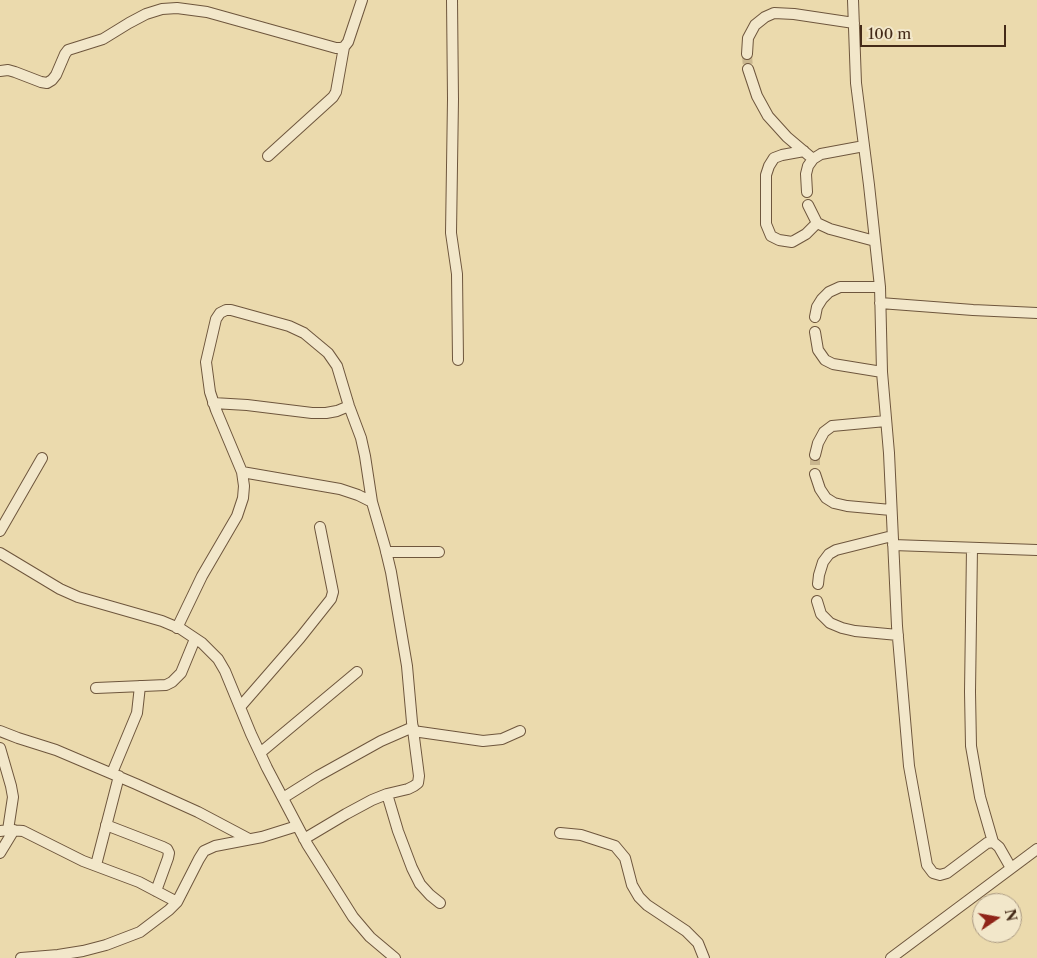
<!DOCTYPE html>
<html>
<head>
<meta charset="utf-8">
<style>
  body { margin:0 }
  #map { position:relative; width:1037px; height:958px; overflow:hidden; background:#ebdaad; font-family:"Libre Caslon Text",serif }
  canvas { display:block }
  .north { position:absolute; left:972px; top:893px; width:50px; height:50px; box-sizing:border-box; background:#f2e7ca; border:1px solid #ac9b83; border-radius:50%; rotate:78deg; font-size:14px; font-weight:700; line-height:20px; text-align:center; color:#442a18 }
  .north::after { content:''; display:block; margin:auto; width:18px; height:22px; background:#8f2418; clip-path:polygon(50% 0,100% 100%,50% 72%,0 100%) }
  .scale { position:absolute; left:860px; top:25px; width:146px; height:22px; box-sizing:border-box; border:2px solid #442a18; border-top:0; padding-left:6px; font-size:15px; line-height:18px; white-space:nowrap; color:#442a18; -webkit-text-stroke:4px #f2e7ca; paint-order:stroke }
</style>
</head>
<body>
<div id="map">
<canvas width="1037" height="958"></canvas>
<div class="north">N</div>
<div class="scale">100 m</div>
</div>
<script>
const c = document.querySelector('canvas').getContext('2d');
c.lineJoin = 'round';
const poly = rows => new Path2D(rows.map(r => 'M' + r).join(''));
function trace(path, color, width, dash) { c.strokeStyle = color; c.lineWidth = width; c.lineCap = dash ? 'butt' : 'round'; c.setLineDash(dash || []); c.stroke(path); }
trace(poly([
  [747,54,748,69],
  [815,455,815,474]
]), '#cab78f', 10, [10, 5]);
const minor = poly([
  [452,0,453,99,451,233,457,274,458,360],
  [853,0,856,83,869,185,880,287,882,372,889,453,897,626,909,766,927,865,933,873,940,875,947,873,987,843,993,842,999,847,1011,868],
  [747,54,748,38,755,25,765,17,774,13,794,14,854,23],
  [748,69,757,96,768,116,787,137,813,159],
  [0,71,8,70,15,72,41,82,47,83,52,80,56,75,65,54,68,50,103,39,129,23,146,14,162,9,177,8,207,12,336,48,340,48,344,47,348,42,362,0],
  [804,151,782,155,774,158,769,166,766,175,766,224,771,236,779,240,792,242,806,234,817,223],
  [268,156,333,97,336,92,344,47],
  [807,192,806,174,808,166,813,159,821,154,864,146],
  [808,205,817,223,830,229,875,241],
  [880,303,973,310,1037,313],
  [815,317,817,307,822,299,829,292,840,287,880,287],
  [815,332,818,350,825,360,833,364,882,372],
  [213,403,247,405,312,413,326,413,337,411,349,406],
  [815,455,818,443,824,432,832,426,886,421],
  [242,472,340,489,358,495,372,502],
  [815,474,820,489,826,498,834,503,847,506,891,510],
  [0,531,42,458],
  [893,545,1037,550],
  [972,548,970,692,971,746,980,797,993,842],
  [386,552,439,552],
  [0,553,60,589,78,597,162,621,181,629,202,643,218,659,225,671,251,734,267,768,307,844,353,917,370,937,395,958],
  [818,584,819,575,823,562,829,554,836,550,892,536],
  [817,601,821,614,830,623,842,628,855,631,898,635],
  [177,628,202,576,237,516,243,498,244,486,242,472,216,410,210,392,206,362,216,319,220,313,226,310,231,310,289,326,304,333,328,353,337,366,349,406,361,438,365,456,372,502,385,547,391,572,407,666,412,722,419,776,418,783,414,786,408,789,387,794,372,800,346,814,304,839],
  [96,688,166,685,172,682,181,673,195,639],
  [240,707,300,638,331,599,333,592,320,527],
  [0,731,18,738,56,750,136,784,198,812,249,839],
  [413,731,483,741,502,739,520,731],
  [0,748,11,786,13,797,8,830],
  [260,753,357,672],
  [112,773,137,713,140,686],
  [387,794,398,831,412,868,420,884,430,895,440,903],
  [283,798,318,776,381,741,413,727],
  [106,825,163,847,167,849,169,853,168,858,156,891],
  [0,831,8,830,23,831,83,861,139,882,177,902],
  [560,833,581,835,615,846,625,858,632,885,639,897,647,905,686,931,698,943,704,958],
  [0,853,14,830],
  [96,865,119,776],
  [21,958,58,955,83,951,106,945,140,932,169,910,177,902,199,859,204,851,215,846,262,837,297,826],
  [891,958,1037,849]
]);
trace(minor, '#6e563d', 12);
trace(minor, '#f2e7ca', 10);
</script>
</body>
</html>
